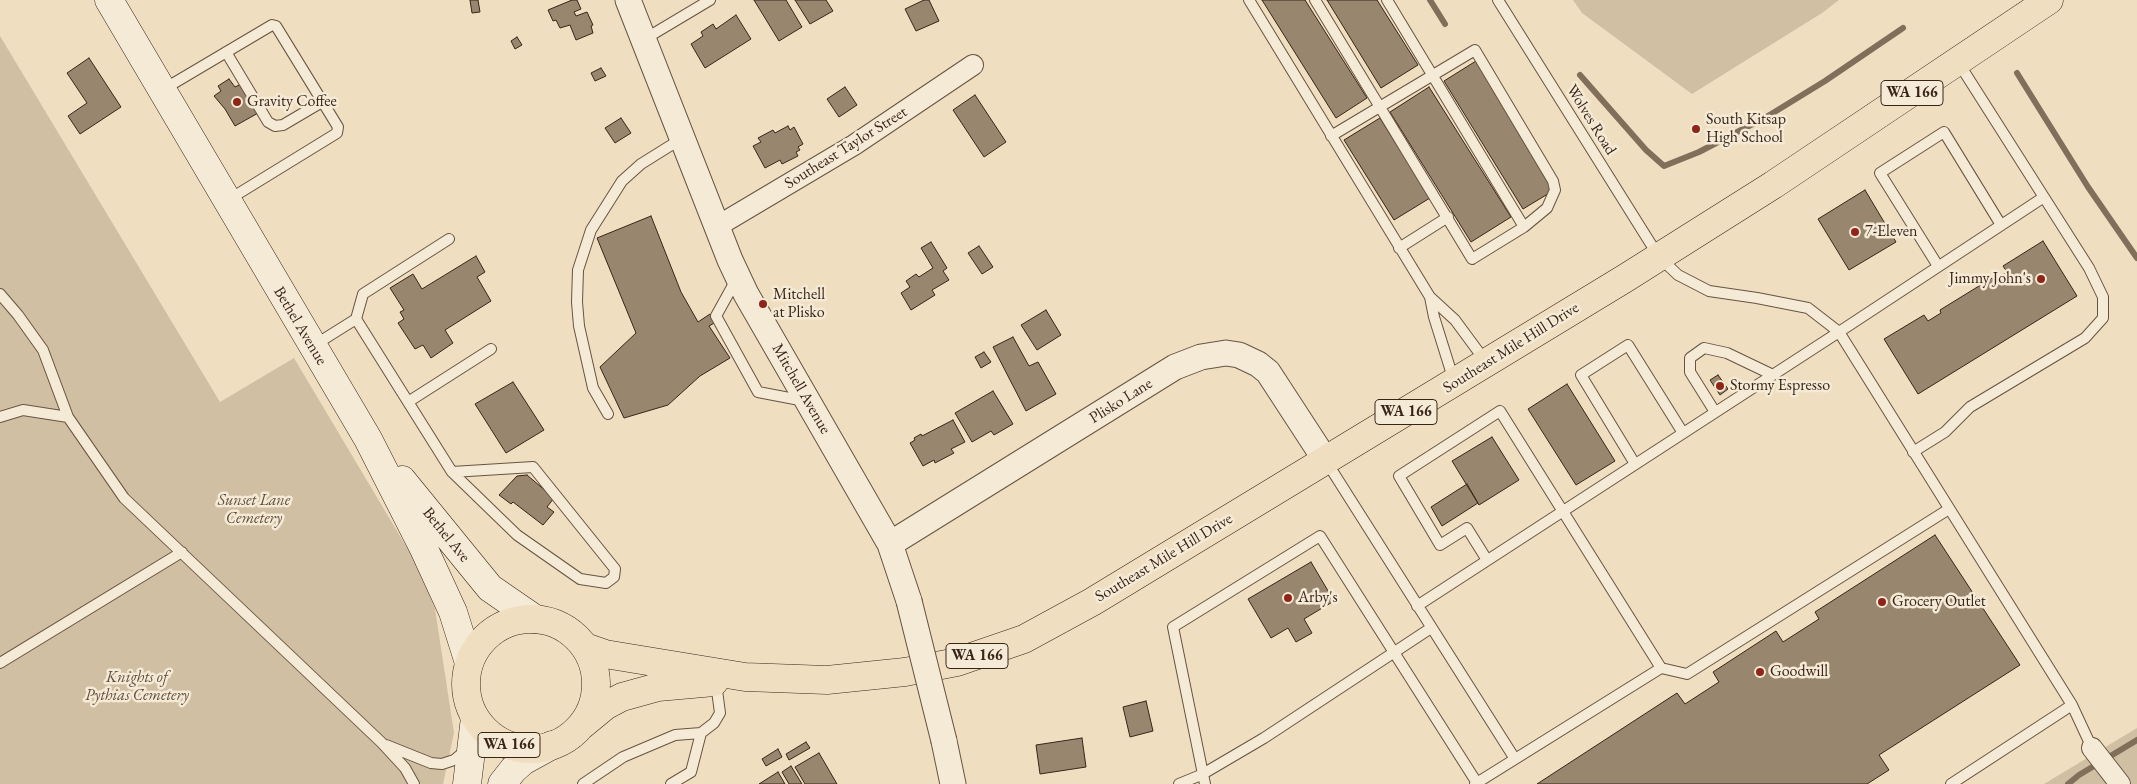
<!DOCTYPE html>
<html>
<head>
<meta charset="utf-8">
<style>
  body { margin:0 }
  canvas { display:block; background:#efdfc0 }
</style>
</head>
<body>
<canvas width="2137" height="784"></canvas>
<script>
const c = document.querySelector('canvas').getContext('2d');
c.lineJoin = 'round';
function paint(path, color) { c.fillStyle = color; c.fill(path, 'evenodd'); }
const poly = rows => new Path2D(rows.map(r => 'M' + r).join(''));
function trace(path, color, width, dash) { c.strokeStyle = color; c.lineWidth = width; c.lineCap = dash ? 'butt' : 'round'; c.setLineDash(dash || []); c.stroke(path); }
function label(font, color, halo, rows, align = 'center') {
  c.font = font + ' "EB Garamond",serif'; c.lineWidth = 5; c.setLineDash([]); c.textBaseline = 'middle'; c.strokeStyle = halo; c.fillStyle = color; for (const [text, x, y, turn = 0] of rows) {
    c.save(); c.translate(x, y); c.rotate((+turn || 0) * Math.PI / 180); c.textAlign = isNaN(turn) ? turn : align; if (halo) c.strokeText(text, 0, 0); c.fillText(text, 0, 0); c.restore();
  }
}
paint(poly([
  [1573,0,1839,0,1822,13,1692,94,1582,13],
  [0,36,220,402,294,358,419,568,435,609,454,733,443,784,0,784],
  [2137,728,2137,784,2044,784]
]), '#d0bfa3');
trace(poly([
  [1430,0,1445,24],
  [2017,73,2088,187,2137,258],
  [1580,75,1646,150,1664,166,1699,152,1768,116,1825,81,1903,28],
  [2068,784,2079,775,2137,740]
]), '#816f5b', 6);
const building = poly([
  [470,0,478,0,480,12,472,13,470,0],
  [572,0,577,0,581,9,574,12,576,16,587,12,593,25,591,26,593,33,576,40,570,25,560,28,556,20,553,21,548,10,572,0],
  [754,0,786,0,802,27,779,41,754,0],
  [795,0,826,0,833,11,810,24,795,0],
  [924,0,929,0,939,21,916,31,905,9,924,0],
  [1262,0,1305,0,1367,98,1336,118,1262,0],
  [1327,0,1377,0,1418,65,1381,88,1327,0],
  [736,15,751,39,705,68,691,44,703,36,701,32,713,24,716,29,736,15],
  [517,37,522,45,515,49,511,41,517,37],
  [89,58,121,107,80,134,68,116,87,103,67,73,89,58],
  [1476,61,1556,189,1523,209,1444,81,1476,61],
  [601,68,606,76,595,81,591,73,601,68],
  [229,79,235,87,243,83,260,112,235,126,225,109,214,96,221,91,218,86,229,79],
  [845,87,857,105,839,117,827,99,845,87],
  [1429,87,1511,217,1471,242,1390,112,1429,87],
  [975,95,1006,142,984,157,953,110,975,95],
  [621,118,631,133,615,143,605,128,621,118],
  [1380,118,1430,198,1394,220,1344,140,1380,118],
  [788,126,790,130,794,127,803,144,798,147,800,150,796,152,798,156,782,164,780,160,765,168,753,146,761,142,758,138,773,130,775,133,788,126],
  [1865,190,1896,242,1849,270,1818,219,1865,190],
  [651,216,681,292,698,322,710,314,716,322,709,326,730,358,700,376,668,405,624,418,600,367,636,333,597,238,651,216],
  [2043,241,2077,296,1918,394,1884,339,1924,315,1928,321,1941,313,1940,310,1992,278,1993,281,2007,272,2003,266,2043,241],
  [931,242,947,268,943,271,949,280,932,290,935,295,911,310,901,293,910,287,906,281,916,274,919,277,933,268,921,248,931,242],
  [979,246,993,267,982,274,968,253,979,246],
  [476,256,485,272,477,277,491,301,445,330,453,343,431,358,423,345,415,349,398,323,404,319,400,312,404,310,390,288,413,274,422,289,476,256],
  [1046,310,1061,335,1037,350,1021,325,1046,310],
  [1013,337,1029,366,1038,362,1056,394,1026,411,993,347,1013,337],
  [984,352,991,362,981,368,975,357,984,352],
  [1718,375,1728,389,1720,395,1710,380,1718,375],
  [513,382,544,430,506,453,475,404,513,382],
  [1567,384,1615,461,1576,485,1528,409,1567,384],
  [993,391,1013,424,994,435,991,431,972,442,955,413,993,391],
  [953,420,965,442,951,449,954,453,935,463,934,460,923,466,910,443,915,440,914,438,921,434,922,436,953,420],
  [1492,437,1519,480,1479,505,1452,461,1492,437],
  [527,475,554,498,547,507,554,512,543,525,513,502,511,504,499,495,517,476,527,475],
  [1467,484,1478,503,1442,526,1431,507,1467,484],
  [1935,535,2020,665,1879,755,1889,770,1867,784,1537,784,1677,693,1685,704,1719,682,1713,672,1776,631,1783,642,1819,619,1815,612,1935,535],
  [1311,562,1334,601,1304,619,1312,633,1296,642,1288,628,1271,638,1248,599,1311,562],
  [1146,701,1153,731,1130,737,1123,707,1146,701],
  [1082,738,1086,767,1040,774,1036,745,1082,738],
  [806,742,810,748,789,760,786,754,806,742],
  [778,749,782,757,766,766,762,759,778,749],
  [819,753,837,784,805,784,795,767,819,753],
  [791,766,802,784,789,784,782,772,791,766],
  [778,772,785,784,759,784,778,772]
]);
paint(building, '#98866f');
trace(building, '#392518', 1);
const service = poly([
  [1249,0,1430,297],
  [1315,0,1472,259,1524,227,1387,0],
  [1498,0,1659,257,1678,275,1709,291,1757,298,1808,308,1839,332,2072,705],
  [643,40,710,0],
  [226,52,268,122,275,126,283,125,322,102],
  [164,89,272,25,276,26,338,127,337,133,228,200],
  [1331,136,1475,50,1553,181,1555,190,1547,208,1524,227],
  [1399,248,1448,217],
  [1938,266,1880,173,1944,132,2001,225],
  [737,278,716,316,758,392,805,401],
  [0,294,18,315,43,350,68,417,124,498,382,743,405,768,414,784],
  [356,319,363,294,449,239],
  [313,346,356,319,452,472,517,535,580,579,606,583,614,577,615,569,533,467,452,472],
  [1454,381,1434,317,1430,297,1455,320,1486,362],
  [408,402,491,349],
  [1715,412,1690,372,1690,358,1704,348,1727,353,1773,375],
  [608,414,593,388,579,326,577,302,578,270,591,230,622,181,641,164,681,139],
  [0,417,23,410,68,417],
  [1913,452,1945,432,1970,407,2085,338,2103,318,2103,297,2089,268,1958,62],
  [1326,461,1515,759],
  [1635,464,1581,375,1628,345,1683,433],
  [1487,560,1467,528,1440,545,1399,476,1500,411,1661,668],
  [1417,606,1839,332,2044,197],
  [0,663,182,552],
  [386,745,431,763,442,764,454,760,466,750],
  [583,784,623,757,675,735,701,733,714,723,720,713,716,683],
  [671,784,691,772,701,733],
  [1179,784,1201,775,1264,738,1431,628],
  [1205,784,1173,627,1320,536,1477,783],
  [1475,784,1661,668,1687,674,1949,509],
  [1951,784,2072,705,2092,748]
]);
const minor = poly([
  [716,227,854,145,973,65],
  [2092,748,2120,784]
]);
const tertiary = poly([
  [628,0,730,260,746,294,890,544,909,601],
  [890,544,1175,367,1201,357,1226,353,1239,355,1258,364,1268,372,1326,461],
  [944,741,953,784]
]);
const secondary = poly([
  [109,0,368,439,424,549,453,612,469,663],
  [402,480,490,588,535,619],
  [467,784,475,718],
  [502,784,513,770,523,761,552,745]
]);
const primary = poly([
  '466 684a65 65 0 1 1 130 0a65 65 0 1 1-130 0Z',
  [585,647,605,654,623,657,745,677,827,680,905,672,957,662,1024,639,1092,602,1624,279,1773,185,2049,0],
  [582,725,605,706,622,697,658,687,714,682]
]);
trace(service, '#665442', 12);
trace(minor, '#665442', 22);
trace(tertiary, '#665442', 27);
trace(secondary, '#392518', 29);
trace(primary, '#392518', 29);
trace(service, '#f5ead6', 10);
trace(minor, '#f5ead6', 20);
trace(tertiary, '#f5ead6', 25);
trace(secondary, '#f5ead6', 28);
trace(primary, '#efdfc0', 28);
const tertiaryBridge = poly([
  [909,601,944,741]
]);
trace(tertiaryBridge, '#665442', 27, []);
trace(tertiaryBridge, '#f5ead6', 25);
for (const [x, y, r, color] of [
  [237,102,5,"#8f2418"],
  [1696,129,5,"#8f2418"],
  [1855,232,5,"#8f2418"],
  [2041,279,5,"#8f2418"],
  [763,304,5,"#8f2418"],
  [1720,386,5,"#8f2418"],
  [1288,598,5,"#8f2418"],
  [1882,602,5,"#8f2418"],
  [1760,672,5,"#8f2418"]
]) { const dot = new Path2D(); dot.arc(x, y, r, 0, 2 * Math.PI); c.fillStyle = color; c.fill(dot); trace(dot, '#f5ead6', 2); }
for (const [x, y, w] of [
  [1912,93,62],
  [1406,412,62],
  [977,656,62],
  [509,745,62]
]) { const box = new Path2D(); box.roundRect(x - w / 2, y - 12.5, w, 25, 4); c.fillStyle = '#f5ead6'; c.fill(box); trace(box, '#392518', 1); }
label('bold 15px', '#392518', null, [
  ["WA 166",1912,93],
  ["WA 166",1406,412],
  ["WA 166",977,656],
  ["WA 166",509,745]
]);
label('16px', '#392518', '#f5ead6', [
  ["Gravity Coffee",247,102],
  ["South Kitsap",1706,120],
  ["High School",1706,138],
  ["7-Eleven",1865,232],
  ["Jimmy John's",2031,279,"right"],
  ["Mitchell",773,295],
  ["at Plisko",773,313],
  ["Stormy Espresso",1730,386],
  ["Arby's",1298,598],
  ["Grocery Outlet",1892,602],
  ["Goodwill",1770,672]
], 'left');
label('16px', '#392518', '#f5ead6', [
  ["Wolves Road",1591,120,58],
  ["Southeast Taylor Street",846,148,-32],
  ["Bethel Avenue",300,326,59],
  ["Southeast Mile Hill Drive",1511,348,-32],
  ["Mitchell Avenue",801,389,60],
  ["Plisko Lane",1121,401,-32],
  ["Bethel Ave",446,535,51],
  ["Southeast Mile Hill Drive",1164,558,-31]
]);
label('italic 16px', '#5f4c3b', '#f5ead6', [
  ["Sunset Lane",254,501],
  ["Cemetery",254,519],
  ["Knights of",137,678],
  ["Pythias Cemetery",137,696]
]);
</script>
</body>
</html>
